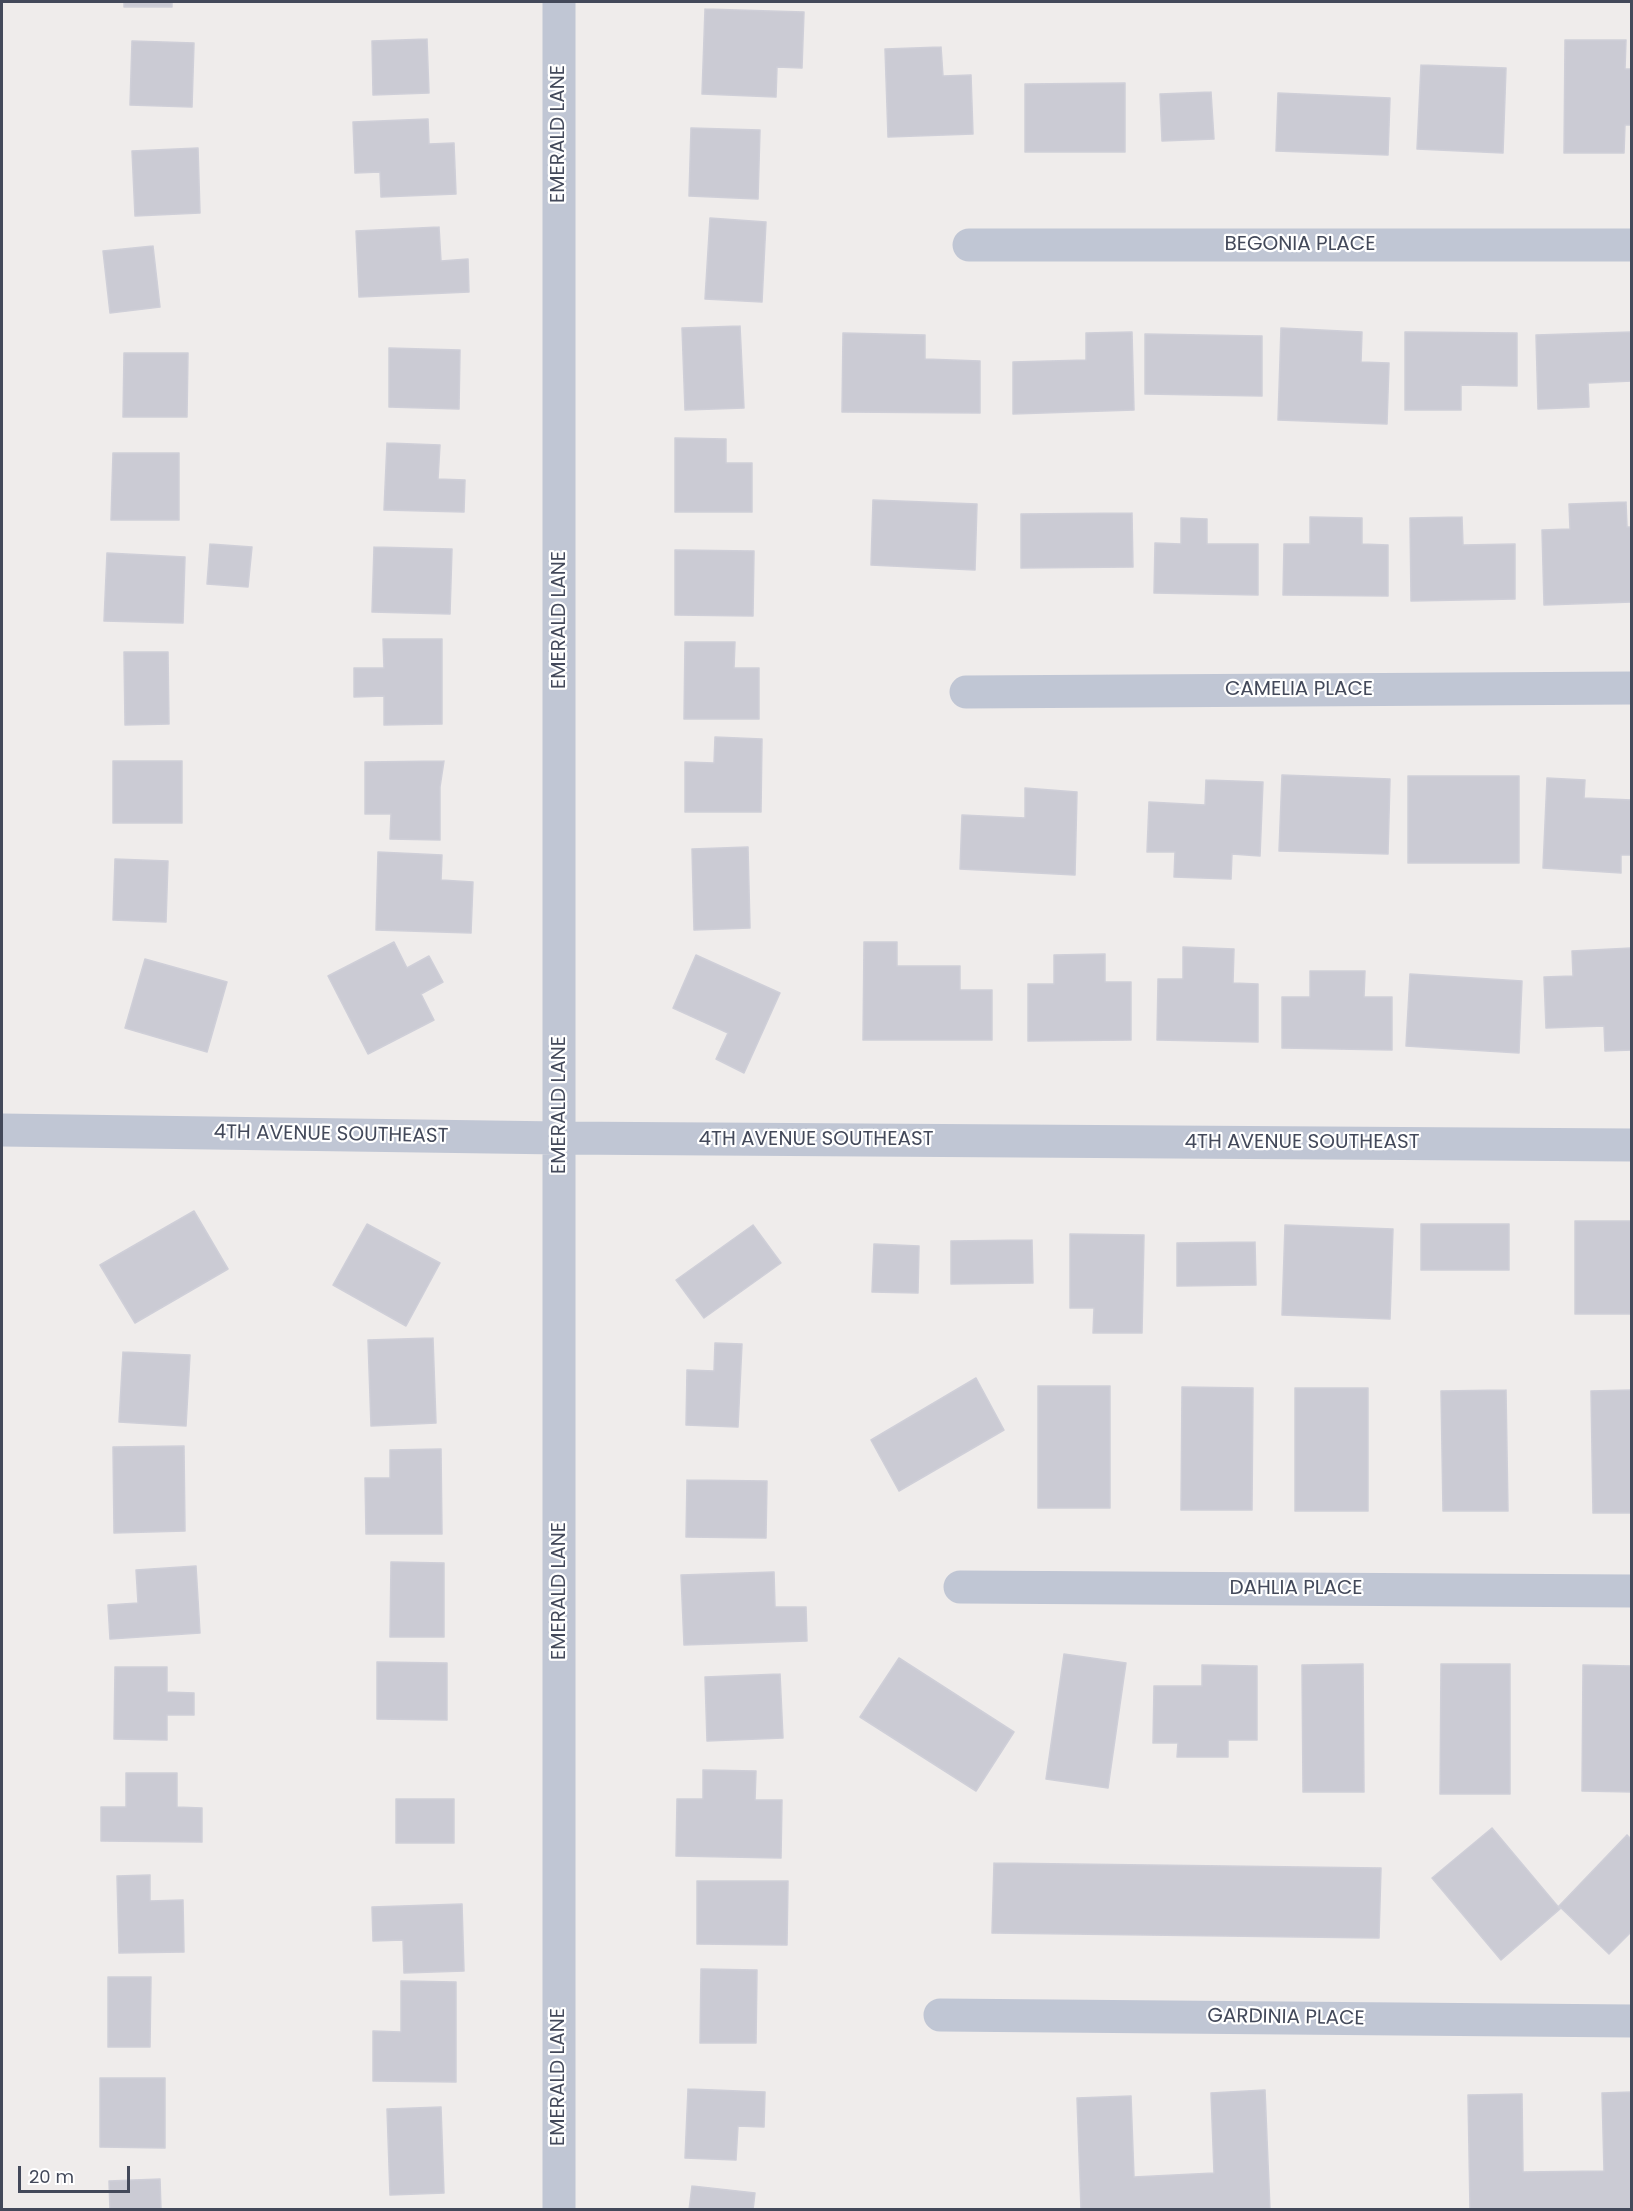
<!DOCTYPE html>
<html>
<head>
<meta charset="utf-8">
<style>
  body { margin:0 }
  #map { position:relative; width:1633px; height:2211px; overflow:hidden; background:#efeceb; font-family:Poppins,sans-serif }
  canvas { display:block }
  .frame { position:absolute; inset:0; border:3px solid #43495a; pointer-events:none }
  .scale { position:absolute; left:18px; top:2166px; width:112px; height:27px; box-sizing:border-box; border:3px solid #43495a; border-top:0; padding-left:8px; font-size:18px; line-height:21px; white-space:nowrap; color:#43495a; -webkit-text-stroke:4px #fff; paint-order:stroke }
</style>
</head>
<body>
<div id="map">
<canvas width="1633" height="2211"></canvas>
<div class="frame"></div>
<div class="scale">20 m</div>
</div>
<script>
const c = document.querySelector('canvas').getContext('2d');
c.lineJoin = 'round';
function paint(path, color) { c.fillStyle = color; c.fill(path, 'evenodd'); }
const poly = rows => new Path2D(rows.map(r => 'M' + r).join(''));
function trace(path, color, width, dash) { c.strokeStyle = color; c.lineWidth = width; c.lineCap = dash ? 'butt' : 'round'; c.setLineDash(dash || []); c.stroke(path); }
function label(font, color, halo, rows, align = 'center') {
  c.font = font + ' Poppins,sans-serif'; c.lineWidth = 4.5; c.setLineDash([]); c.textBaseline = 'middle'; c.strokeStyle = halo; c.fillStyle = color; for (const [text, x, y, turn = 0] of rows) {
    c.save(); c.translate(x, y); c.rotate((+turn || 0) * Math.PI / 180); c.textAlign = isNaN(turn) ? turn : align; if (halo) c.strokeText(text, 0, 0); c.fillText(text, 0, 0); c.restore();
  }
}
const building = poly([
  [124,2,172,2,172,7,124,7,124,2],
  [705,9,804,12,802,68,777,67,776,97,702,94,705,9],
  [427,39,429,93,373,95,372,41,427,39],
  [1565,40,1626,40,1625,69,1632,69,1632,125,1625,125,1624,153,1564,153,1565,40],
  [132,41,194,43,192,107,130,105,132,41],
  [941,47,943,76,971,75,973,134,888,137,885,49,941,47],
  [1421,65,1506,68,1503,153,1417,149,1421,65],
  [1125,83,1125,152,1025,152,1025,84,1125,83],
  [1211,92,1214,139,1162,141,1160,94,1211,92],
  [1278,93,1390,98,1388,155,1276,151,1278,93],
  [428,119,429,144,454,143,456,194,381,197,380,172,355,173,353,122,428,119],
  [691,128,760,130,758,199,689,196,691,128],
  [198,148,200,213,135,216,132,151,198,148],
  [710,218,766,222,762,302,705,299,710,218],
  [439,227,441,261,468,259,469,292,359,297,356,231,439,227],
  [153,246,160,307,110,313,103,251,153,246],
  [740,326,744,408,685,410,682,328,740,326],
  [1281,328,1362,332,1361,362,1389,363,1387,424,1278,420,1281,328],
  [1132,332,1134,410,1013,414,1013,362,1086,360,1086,333,1132,332],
  [1405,332,1517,333,1517,386,1461,385,1461,410,1405,410,1405,332],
  [1632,332,1632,381,1588,383,1589,407,1538,409,1536,335,1632,332],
  [843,333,925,335,925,359,980,361,980,413,842,412,843,333],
  [1145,334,1262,336,1262,396,1145,394,1145,334],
  [389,348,460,350,459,409,389,407,389,348],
  [124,353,188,353,187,417,123,417,124,353],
  [675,438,726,439,726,463,752,463,752,512,675,512,675,438],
  [387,443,440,445,438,479,465,480,464,512,384,510,387,443],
  [113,453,179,453,179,520,111,520,113,453],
  [873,500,977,504,975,570,871,565,873,500],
  [1626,502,1627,527,1632,527,1632,602,1544,605,1542,530,1570,529,1569,504,1626,502],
  [1132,513,1133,567,1021,568,1021,514,1132,513],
  [1310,517,1362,518,1362,544,1388,545,1388,596,1283,595,1284,544,1310,544,1310,517],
  [1462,517,1463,545,1515,544,1515,599,1411,601,1410,518,1462,517],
  [1181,518,1207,519,1207,544,1258,544,1258,595,1154,593,1155,543,1181,544,1181,518],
  [210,544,252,547,248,587,207,584,210,544],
  [374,547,452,549,450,614,372,612,374,547],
  [675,550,754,551,753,616,675,615,675,550],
  [107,553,185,557,183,623,104,621,107,553],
  [383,639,442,639,442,724,384,725,384,696,354,697,354,668,384,668,383,639],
  [685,642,735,642,734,668,759,668,759,719,684,719,685,642],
  [124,652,168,652,169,724,125,725,124,652],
  [715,737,762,739,761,812,685,812,685,762,714,763,715,737],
  [113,761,182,761,182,823,113,823,113,761],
  [444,761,440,787,440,840,390,839,391,814,365,814,365,762,444,761],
  [1282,775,1390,779,1388,854,1279,851,1282,775],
  [1408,776,1519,776,1519,863,1408,863,1408,776],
  [1547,778,1585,780,1584,798,1632,800,1632,855,1621,855,1621,873,1543,868,1547,778],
  [1206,780,1263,782,1260,856,1232,854,1231,879,1174,877,1175,852,1147,852,1149,802,1205,805,1206,780],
  [1025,788,1077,792,1075,875,960,869,962,815,1025,818,1025,788],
  [748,847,750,928,694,930,692,849,748,847],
  [378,852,442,855,441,880,473,882,471,933,376,930,378,852],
  [115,859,168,861,166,922,113,920,115,859],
  [394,942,407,968,429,956,443,982,421,994,434,1020,368,1054,328,976,394,942],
  [864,942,897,942,897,966,960,966,960,990,992,990,992,1040,863,1040,864,942],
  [1183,947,1234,949,1233,983,1258,984,1258,1042,1157,1040,1158,979,1183,979,1183,947],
  [1631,948,1632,1050,1605,1051,1604,1026,1546,1028,1544,977,1573,976,1572,951,1631,948],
  [1105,954,1105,982,1131,982,1131,1040,1028,1041,1028,984,1054,984,1054,955,1105,954],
  [696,955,780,993,744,1073,716,1059,728,1033,673,1008,696,955],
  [145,959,227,982,207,1052,125,1028,145,959],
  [1310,971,1365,971,1364,997,1392,997,1392,1050,1282,1048,1282,997,1310,997,1310,971],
  [1410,974,1522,981,1519,1053,1406,1046,1410,974],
  [194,1211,228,1269,135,1323,100,1265,194,1211],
  [1575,1221,1632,1221,1632,1314,1575,1314,1575,1221],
  [367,1224,440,1263,406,1326,333,1285,367,1224],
  [1421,1224,1509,1224,1509,1270,1421,1270,1421,1224],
  [753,1225,781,1263,704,1318,676,1280,753,1225],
  [1285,1225,1393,1229,1390,1319,1282,1315,1285,1225],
  [1070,1234,1144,1235,1142,1333,1093,1333,1094,1308,1070,1308,1070,1234],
  [1032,1240,1033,1283,951,1284,951,1241,1032,1240],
  [1255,1242,1256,1285,1177,1286,1177,1243,1255,1242],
  [874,1244,919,1246,918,1293,872,1292,874,1244],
  [433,1338,436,1423,371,1426,368,1340,433,1338],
  [715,1343,742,1344,738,1427,686,1425,687,1370,714,1371,715,1343],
  [123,1352,190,1355,186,1426,119,1422,123,1352],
  [976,1378,1004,1430,899,1491,871,1440,976,1378],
  [1038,1386,1110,1386,1110,1508,1038,1508,1038,1386],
  [1182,1387,1253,1388,1252,1510,1181,1510,1182,1387],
  [1295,1388,1368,1388,1368,1511,1295,1511,1295,1388],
  [1506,1390,1508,1511,1443,1511,1441,1391,1506,1390],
  [1632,1390,1632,1513,1593,1513,1591,1391,1632,1390],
  [184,1446,185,1531,114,1533,113,1447,184,1446],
  [441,1449,442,1534,366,1534,365,1478,390,1478,390,1450,441,1449],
  [687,1480,767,1481,766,1538,686,1537,687,1480],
  [391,1562,444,1563,444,1637,390,1637,391,1562],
  [196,1566,200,1633,110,1639,108,1605,138,1603,136,1570,196,1566],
  [774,1572,775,1607,806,1607,807,1641,684,1645,681,1575,774,1572],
  [1064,1654,1126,1663,1108,1788,1046,1779,1064,1654],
  [899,1658,1014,1732,976,1791,860,1717,899,1658],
  [377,1662,447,1663,447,1720,377,1719,377,1662],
  [1363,1664,1364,1792,1303,1792,1302,1665,1363,1664],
  [1441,1664,1510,1664,1510,1794,1440,1794,1441,1664],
  [1202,1665,1257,1666,1257,1740,1228,1740,1228,1757,1177,1757,1178,1743,1153,1743,1154,1686,1202,1686,1202,1665],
  [1583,1665,1632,1666,1632,1792,1582,1791,1583,1665],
  [115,1667,167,1667,167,1692,194,1693,194,1715,167,1715,167,1740,114,1739,115,1667],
  [780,1674,783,1738,707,1741,705,1677,780,1674],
  [703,1770,756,1771,755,1800,782,1800,781,1858,676,1856,677,1799,703,1799,703,1770],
  [126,1773,177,1773,177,1807,202,1808,202,1842,101,1841,101,1807,126,1807,126,1773],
  [396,1799,454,1799,454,1843,396,1843,396,1799],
  [1492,1828,1560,1909,1501,1960,1432,1878,1492,1828],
  [1627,1835,1632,1840,1632,1931,1609,1954,1559,1906,1627,1835],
  [994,1863,1381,1868,1379,1938,992,1933,994,1863],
  [150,1875,150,1901,183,1900,184,1952,119,1953,117,1876,150,1875],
  [697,1881,788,1881,787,1945,697,1944,697,1881],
  [462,1904,464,1971,404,1973,403,1940,373,1941,372,1907,462,1904],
  [701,1969,757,1970,756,2043,700,2043,701,1969],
  [108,1977,151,1977,150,2047,108,2047,108,1977],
  [401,1981,456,1982,456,2082,373,2081,373,2031,401,2032,401,1981],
  [100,2078,165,2078,165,2148,100,2147,100,2078],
  [688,2089,765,2092,764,2127,738,2126,736,2160,685,2158,688,2089],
  [1265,2090,1270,2210,1081,2210,1077,2098,1131,2096,1134,2177,1214,2173,1211,2093,1265,2090],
  [1632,2092,1632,2210,1470,2210,1468,2095,1522,2094,1523,2172,1604,2171,1602,2093,1632,2092],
  [441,2107,444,2193,390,2195,387,2109,441,2107],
  [160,2179,161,2210,110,2210,109,2181,160,2179],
  [692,2186,755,2193,753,2210,689,2210,692,2186]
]);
paint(building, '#cbcbd4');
trace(building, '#cfcfd8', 1.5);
trace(poly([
  [559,2,559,2210],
  [969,245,1632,245],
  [966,692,1632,688],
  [2,1130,560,1138,1632,1145],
  [960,1587,1632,1591],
  [940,2015,1632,2021]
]), '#c0c6d4', 33);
label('20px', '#43495a', '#fff', [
  ["EMERALD LANE",559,134,-90],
  ["BEGONIA PLACE",1300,245],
  ["EMERALD LANE",560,620,-90],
  ["CAMELIA PLACE",1299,690],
  ["EMERALD LANE",560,1105,-90],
  ["4TH AVENUE SOUTHEAST",331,1135,1],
  ["4TH AVENUE SOUTHEAST",816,1140],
  ["4TH AVENUE SOUTHEAST",1302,1143],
  ["DAHLIA PLACE",1296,1589],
  ["EMERALD LANE",560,1591,-90],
  ["GARDINIA PLACE",1286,2018,1],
  ["EMERALD LANE",559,2077,-90]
]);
</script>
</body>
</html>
